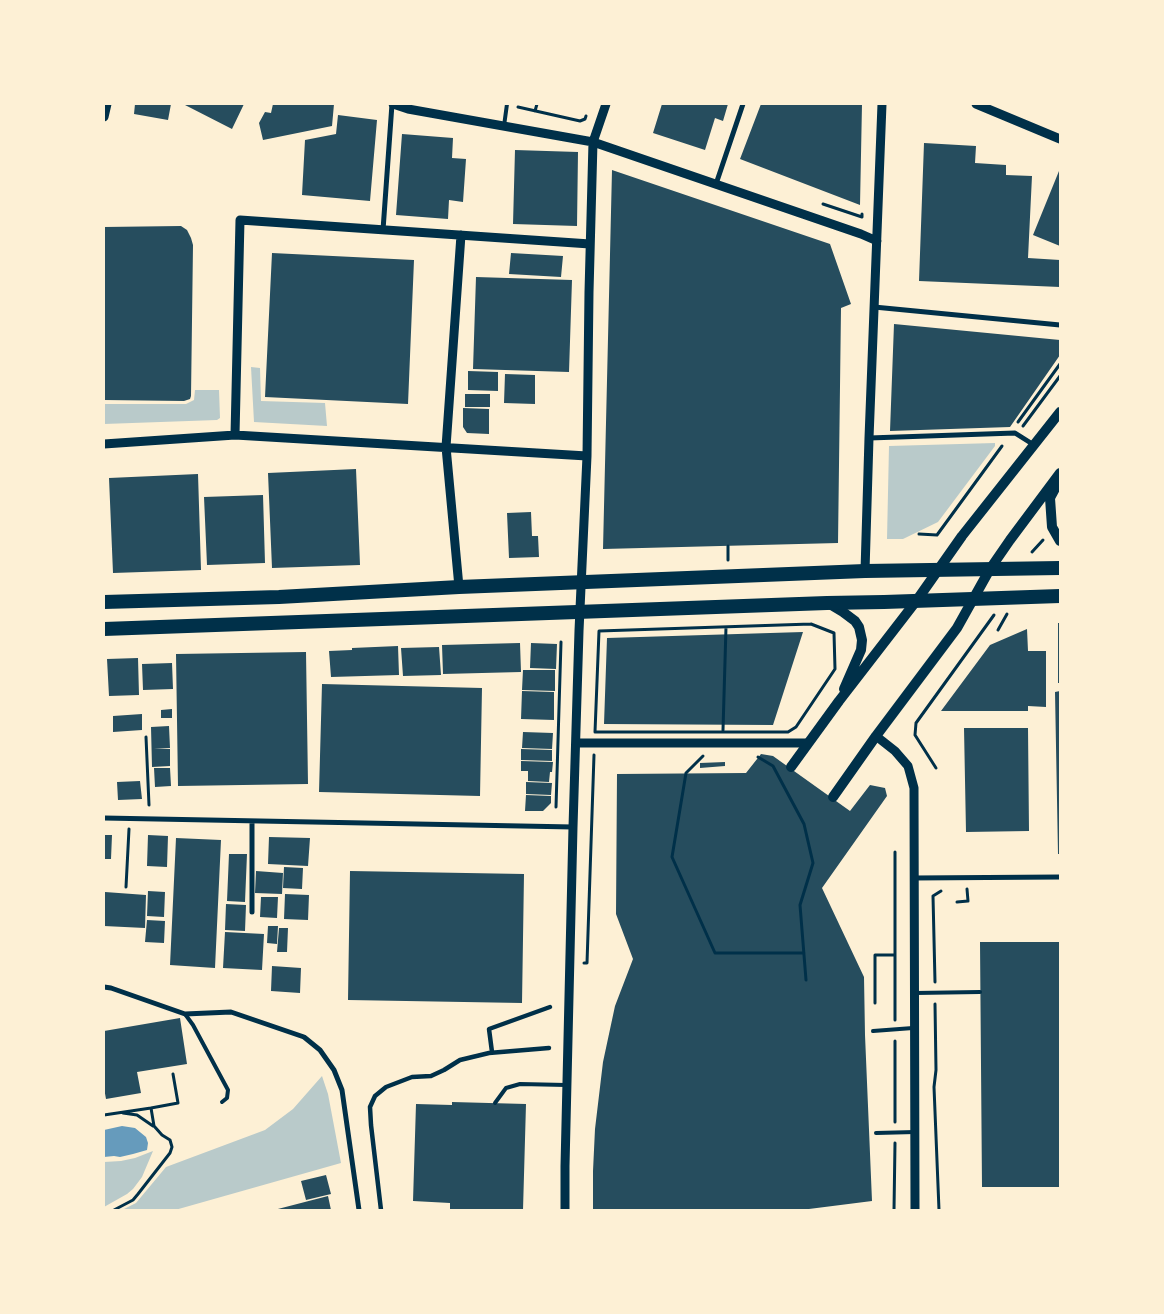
<!DOCTYPE html>
<html>
<head>
<meta charset="utf-8">
<style>
  body { margin:0 }
  #map { position:relative; width:1164px; height:1314px; overflow:hidden; background:#fdf0d5; font-family:Commissioner,sans-serif }
  canvas { display:block }
  .frame { position:absolute; inset:0; border:105px solid #fdf0d5; pointer-events:none }
</style>
</head>
<body>
<div id="map">
<canvas width="1164" height="1314"></canvas>
<div class="frame"></div>
</div>
<script>
const c = document.querySelector('canvas').getContext('2d');
c.lineJoin = 'round';
function paint(path, color) { c.fillStyle = color; c.fill(path, 'evenodd'); }
const poly = rows => new Path2D(rows.map(r => 'M' + r).join(''));
function trace(path, color, width, dash) { c.strokeStyle = color; c.lineWidth = width; c.lineCap = dash ? 'butt' : 'round'; c.setLineDash(dash || []); c.stroke(path); }
paint(poly([
  [251,367,260,368,261,401,325,403,327,426,254,422],
  [195,390,219,390,220,418,217,420,104,424,104,404,186,404,194,400],
  [995,443,995,446,938,522,903,539,887,539,889,446],
  [322,1076,328,1094,341,1163,175,1210,122,1210,136,1203,166,1167,265,1130,293,1109],
  [153,1151,142,1177,133,1189,127,1194,104,1207,104,1162,121,1161,135,1158]
]), '#b9caca');
paint(poly([
  [122,1126,135,1128,146,1137,148,1143,147,1150,133,1154,120,1157,114,1156,104,1157,104,1141,105,1139,104,1130]
]), '#669bbc');
paint(poly([
  [135,104,171,104,168,120,134,114],
  [186,104,244,104,232,129,185,105],
  [273,104,334,104,332,126,263,140,259,123,265,112,271,113],
  [662,104,728,104,723,121,715,118,705,150,653,133],
  [761,104,862,104,860,205,740,159],
  [338,115,377,120,370,201,302,195,305,140,336,134],
  [402,134,453,138,452,158,466,159,463,202,449,200,448,219,396,215],
  [924,143,976,146,975,163,1006,165,1006,175,1032,176,1028,258,1060,260,1060,287,919,281],
  [515,150,578,152,577,226,513,224],
  [612,170,830,244,851,304,841,308,838,543,603,549],
  [1059,171,1060,171,1060,246,1033,235],
  [181,226,187,230,191,238,193,245,191,396,190,399,184,401,104,400,104,227],
  [272,253,414,260,408,404,265,397],
  [511,253,563,256,561,277,509,274],
  [476,277,572,280,569,372,473,369],
  [894,324,1060,340,1060,355,1010,427,890,431],
  [468,371,498,372,498,391,468,390],
  [505,374,535,375,535,404,504,403],
  [465,394,490,394,490,407,465,407],
  [463,408,489,409,489,434,467,433,463,427],
  [356,469,360,565,272,568,268,473],
  [198,474,201,570,113,573,109,478],
  [263,495,265,563,207,565,204,497],
  [531,512,532,536,538,536,539,557,509,558,507,513],
  [1058,623,1060,623,1060,683,1058,683],
  [1027,629,1028,651,1046,651,1046,707,1028,706,1028,711,941,711,990,645],
  [803,632,773,725,604,724,607,638],
  [520,643,521,672,443,674,442,645],
  [531,643,557,644,556,669,530,668],
  [398,646,399,675,331,677,329,651,352,650,352,648],
  [439,647,441,675,403,676,401,648],
  [306,652,308,784,178,786,176,654],
  [138,658,139,695,109,696,107,659],
  [172,663,173,689,143,690,142,664],
  [523,670,555,670,555,691,522,690],
  [322,684,482,688,480,796,319,792],
  [522,691,554,692,554,720,521,719],
  [1060,691,1060,854,1058,854,1055,692],
  [172,709,172,718,161,718,161,710],
  [142,714,142,730,113,732,113,716],
  [169,726,170,748,154,749,170,749,170,766,152,767,151,727],
  [964,728,1028,728,1029,831,966,832],
  [523,732,553,733,552,749,522,748],
  [521,749,552,750,552,761,521,760],
  [761,754,773,756,850,811,870,785,885,788,887,796,822,888,864,977,865,1035,872,1201,801,1210,593,1210,593,1171,595,1129,603,1062,615,1006,633,959,616,914,617,774,746,773],
  [521,761,553,762,552,772,550,772,549,782,528,781,528,771,521,771],
  [725,762,725,766,700,768,700,763],
  [154,768,170,768,171,786,155,787],
  [140,781,142,799,118,800,117,782],
  [526,782,552,783,551,795,526,794],
  [526,795,551,796,551,803,543,811,525,811],
  [104,835,112,835,111,859,104,859],
  [148,835,168,836,167,867,147,866],
  [269,837,310,838,308,866,268,864],
  [176,838,221,840,215,968,170,965],
  [229,854,247,854,245,902,227,901],
  [284,867,303,868,302,889,283,888],
  [256,871,283,873,282,894,255,893],
  [350,871,524,874,522,1003,348,1000],
  [148,891,165,892,164,917,147,916],
  [105,892,146,895,145,928,104,926],
  [285,894,309,895,308,920,284,919],
  [261,897,278,897,277,918,260,917],
  [226,904,246,905,245,931,225,930],
  [147,920,165,921,164,943,145,942],
  [268,926,278,926,277,944,267,943],
  [279,928,288,928,287,952,277,952],
  [225,932,264,934,262,970,223,968],
  [980,942,1060,942,1060,1187,982,1187],
  [272,966,301,968,300,993,271,991],
  [180,1018,187,1064,137,1072,141,1093,106,1099,104,1088,104,1031],
  [452,1102,526,1104,523,1210,450,1210,450,1203,413,1201,416,1104,452,1105],
  [326,1175,331,1194,306,1200,301,1181],
  [328,1196,331,1210,274,1210]
]), '#264d5e');
trace(poly([
  [518,107,580,121,585,119,586,116],
  [535,111,537,104],
  [823,204,862,217,862,214],
  [1018,422,1060,364],
  [1023,426,1060,376],
  [919,534,937,535,1002,446],
  [1032,552,1043,540],
  [728,560,728,546],
  [811,624,834,633,835,669,796,727,788,732,595,732,599,631,811,624],
  [998,630,1007,614],
  [723,730,726,627],
  [146,737,149,805],
  [703,756,686,773,672,857,715,953,804,953],
  [758,757,773,766,804,824,813,863,800,905,806,980],
  [936,768,915,735,916,723,994,615],
  [556,807,561,642],
  [895,852,895,1020],
  [126,887,129,829],
  [957,902,968,901,967,889],
  [584,963,587,963,594,755],
  [935,982,933,896,941,891],
  [875,1003,875,955,895,955],
  [935,1004,936,1070,934,1087,939,1210],
  [151,1108,178,1103,173,1074],
  [123,1113,137,1115,153,1126],
  [104,1115,151,1108,154,1126,162,1135,170,1140,172,1147,170,1153,138,1194,133,1200,114,1210],
  [895,1122,895,1041],
  [894,1210,895,1143]
]), '#003049', 3);
trace(poly([
  [504,126,507,104],
  [915,993,980,992],
  [185,1014,193,1025,228,1090,227,1098,222,1102],
  [873,1031,913,1028],
  [495,1103,506,1088,520,1084,566,1085],
  [876,1133,915,1132]
]), '#003049', 4);
trace(poly([
  [492,1052,489,1029,550,1007],
  [381,1210,371,1125,370,1107,375,1096,386,1087,412,1077,431,1076,444,1070,460,1060,489,1053,549,1048]
]), '#003049', 4.5);
trace(poly([
  [716,184,743,104],
  [383,230,392,104],
  [874,307,1060,325],
  [869,438,1015,433,1034,445],
  [104,818,573,827],
  [914,878,1060,877],
  [252,912,252,821],
  [104,987,111,988,185,1014,231,1012,304,1037,320,1050,334,1070,342,1090,359,1210]
]), '#003049', 5);
trace(poly([
  [393,104,408,109,593,142,861,234,877,241],
  [976,104,1060,139],
  [104,117,107,104],
  [235,435,240,220,590,244],
  [104,444,235,435,587,456],
  [865,571,869,438,882,104],
  [459,587,446,447,461,235],
  [876,736,895,751,908,766,914,788,915,1210],
  [576,743,808,743],
  [565,1210,565,1166,573,827,579,631,587,456,589,292,593,142,606,104]
]), '#003049', 9);
trace(poly([
  [1057,485,1050,498,1052,527,1060,541],
  [828,603,843,612,855,621,859,627,862,640,861,650,844,689],
  [791,767,839,701,917,600,962,536,1060,412],
  [833,797,876,736,957,628,990,569,1010,540,1060,473]
]), '#003049', 10);
trace(poly([
  [104,602,279,597,459,587,865,571,1060,568],
  [104,629,827,603,884,602,1060,596]
]), '#003049', 14);
</script>
</body>
</html>
